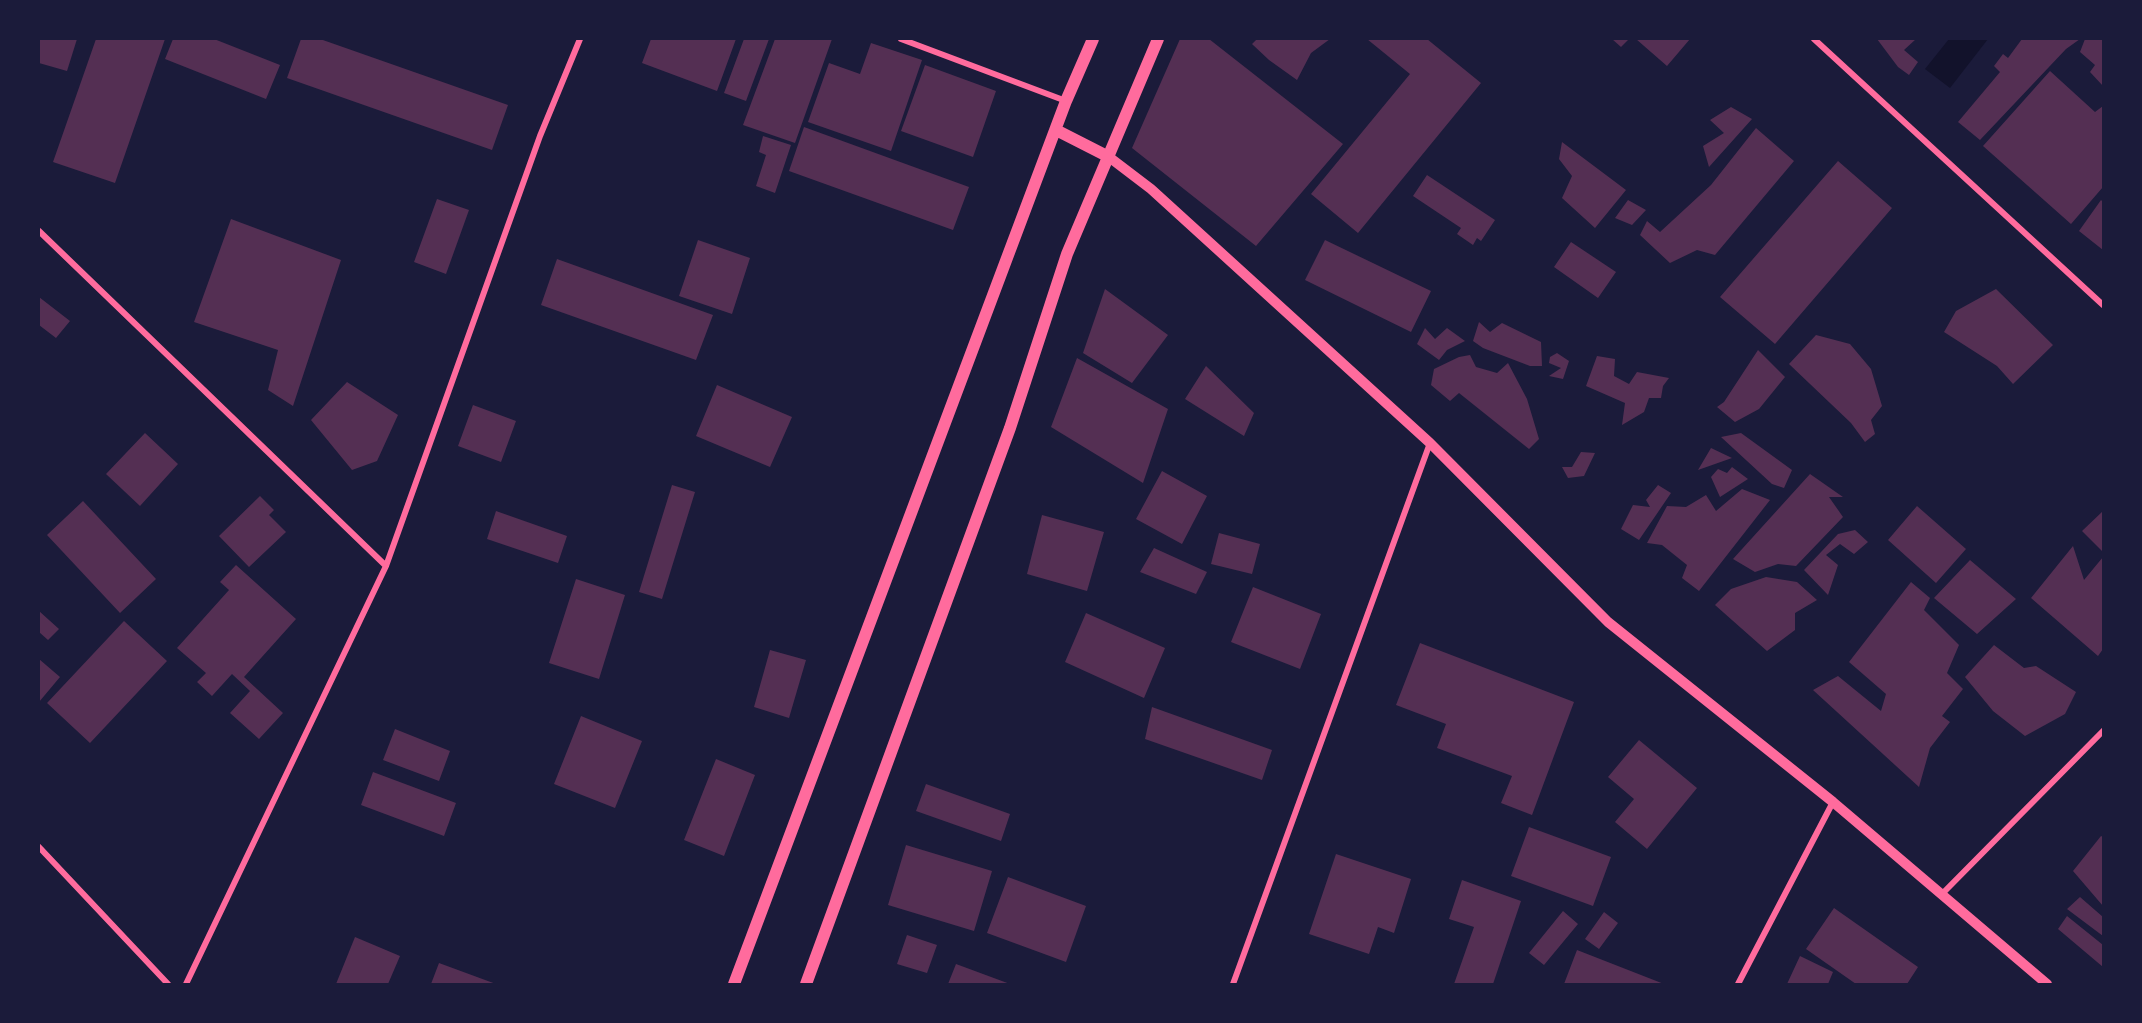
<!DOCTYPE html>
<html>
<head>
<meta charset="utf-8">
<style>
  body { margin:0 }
  #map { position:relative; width:2142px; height:1023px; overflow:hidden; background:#1b1b3a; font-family:Merriweather,serif }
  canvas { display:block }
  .frame { position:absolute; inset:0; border:40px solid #1b1b3a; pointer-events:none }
</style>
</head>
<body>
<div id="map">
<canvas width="2142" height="1023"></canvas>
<div class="frame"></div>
</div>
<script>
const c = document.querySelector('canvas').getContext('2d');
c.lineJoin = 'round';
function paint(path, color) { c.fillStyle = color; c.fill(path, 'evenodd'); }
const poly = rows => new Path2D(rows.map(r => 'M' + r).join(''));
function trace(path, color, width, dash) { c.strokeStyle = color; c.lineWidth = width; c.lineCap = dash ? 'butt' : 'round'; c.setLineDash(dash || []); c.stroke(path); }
paint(poly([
  [1949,39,1988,39,1950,88,1925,69]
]), '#12122b');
paint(poly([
  [39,39,77,39,67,71,39,63],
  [96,39,165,39,115,183,53,162],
  [173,39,214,39,280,65,266,99,165,59],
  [301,39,320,39,508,105,492,150,287,78],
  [651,39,736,39,717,91,642,63],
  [744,39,769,39,746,101,724,93],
  [775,39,832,39,795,143,743,125],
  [1180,39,1209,39,1343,144,1256,246,1132,148],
  [1257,39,1330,39,1311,53,1297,80,1269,60,1252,44],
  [1367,39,1427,39,1481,83,1358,233,1311,194,1410,74],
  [1612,39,1629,39,1621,47],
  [1636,39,1690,39,1667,66],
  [1877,39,1916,39,1904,50,1918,62,1909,75,1898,67],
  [2022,39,2080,39,2066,49,1980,140,1958,122,2000,72,1994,66,2003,54,2008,58],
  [2085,39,2103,39,2103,86,2090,72,2095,65,2080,52],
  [871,43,922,60,891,151,808,122,829,63,860,74],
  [925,65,996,91,973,157,901,131],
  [2050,71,2095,112,2103,106,2103,187,2071,224,1983,146],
  [1731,107,1752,119,1709,167,1703,146,1724,133,1710,120],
  [804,127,969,187,953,230,789,171],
  [1756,128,1794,161,1715,255,1697,250,1670,263,1640,235,1647,221,1660,232,1711,185],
  [763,136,791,145,775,193,756,186,766,155,759,152],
  [1562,142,1626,190,1595,228,1562,198,1572,176,1559,159],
  [1838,161,1892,208,1775,344,1720,297],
  [1427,175,1495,220,1481,241,1477,238,1473,245,1457,234,1461,228,1413,196],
  [437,199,469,210,446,274,414,262],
  [1628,200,1646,210,1632,225,1615,218],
  [2101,200,2103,202,2103,250,2079,231],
  [231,219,341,260,293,406,268,390,278,350,194,322],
  [698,240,750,258,732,314,679,296],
  [1325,240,1431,291,1411,332,1305,280],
  [1571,242,1616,272,1598,298,1554,267],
  [557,259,713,315,696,360,541,305],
  [1105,289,1168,335,1132,383,1083,353],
  [1996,289,2053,345,2013,384,1997,366,1944,332,1956,311],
  [39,297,70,321,56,338,39,325],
  [1479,322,1490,332,1502,323,1541,342,1542,366,1530,366,1483,348,1473,341],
  [1425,328,1435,339,1447,328,1465,341,1447,350,1439,360,1417,344],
  [1816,335,1850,344,1871,369,1882,406,1871,420,1875,434,1865,442,1851,423,1789,364],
  [1758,350,1785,377,1759,409,1735,422,1717,407,1724,402],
  [1557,353,1569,361,1563,379,1549,376,1561,368,1549,363,1550,357],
  [1470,355,1476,367,1497,373,1508,363,1527,399,1539,439,1529,449,1459,393,1450,401,1431,385,1434,369,1459,357],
  [1597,356,1615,359,1614,376,1629,384,1637,372,1669,378,1663,386,1661,398,1649,398,1644,412,1622,425,1625,403,1586,386],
  [1077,358,1168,409,1143,483,1051,427],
  [1206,366,1254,413,1244,436,1185,399],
  [347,382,398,415,377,461,352,470,311,420],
  [717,385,792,417,770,467,696,436],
  [473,405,516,421,501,462,458,446],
  [145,433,178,464,140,506,106,474],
  [1741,433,1792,470,1784,488,1772,484,1721,437],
  [1711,448,1732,458,1698,470],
  [1581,452,1595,453,1584,476,1568,478,1562,467,1572,467],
  [1732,467,1748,479,1720,497,1711,477,1718,469,1727,473],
  [1162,471,1207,496,1182,544,1136,519],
  [1810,474,1843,497,1829,497,1843,517,1796,566,1778,564,1755,572,1733,559],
  [672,485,695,492,662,599,639,592],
  [1658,485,1671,493,1639,540,1621,529,1633,505,1650,507,1646,500],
  [1742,489,1770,500,1699,591,1682,578,1687,565,1662,545,1647,543,1667,506,1686,507,1706,495,1716,511],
  [260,496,274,510,269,515,286,532,249,567,219,536],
  [83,501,156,579,120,613,47,535],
  [1917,506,1966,549,1936,583,1888,540],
  [496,511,567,536,558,563,487,539],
  [2103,511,2103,550,2102,551,2082,531],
  [1042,515,1104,532,1087,591,1027,574],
  [1855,530,1868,542,1854,554,1840,544,1826,555,1838,565,1828,595,1804,570,1838,534],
  [1219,533,1260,544,1252,574,1211,564],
  [2073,546,2084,580,2103,557,2103,649,2098,656,2031,598],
  [1154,548,1207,572,1196,594,1140,572],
  [1970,560,2016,599,1977,634,1934,598],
  [236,565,296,619,244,677,283,713,259,739,230,713,250,691,232,674,212,696,197,682,206,673,177,648,229,590,220,582],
  [1766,577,1797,582,1817,600,1795,613,1795,630,1767,651,1715,605,1731,589],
  [576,579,625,595,599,679,549,663],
  [1911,582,1930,598,1924,610,1959,645,1947,673,1963,689,1942,716,1950,722,1930,748,1919,787,1813,690,1838,676,1881,711,1886,694,1849,662],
  [1253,587,1321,614,1300,669,1231,642],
  [39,611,59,629,48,640,39,632],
  [1086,613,1165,648,1144,698,1065,662],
  [124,621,167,661,90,743,47,703],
  [1420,643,1574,702,1532,815,1501,803,1512,776,1437,748,1446,724,1396,705],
  [1994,645,2024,668,2036,666,2076,692,2065,714,2025,736,1993,711,1965,677],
  [770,650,806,660,789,718,754,707],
  [39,659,60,677,39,702],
  [1152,707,1272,750,1262,780,1145,739],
  [581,716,642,741,615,808,554,784],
  [395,729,450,751,439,781,383,760],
  [1639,740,1697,788,1647,849,1615,822,1634,799,1608,777],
  [716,759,755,775,724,856,684,840],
  [373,772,456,803,444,836,361,805],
  [926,784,1010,814,1001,841,916,811],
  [1529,827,1611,857,1593,906,1511,876],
  [2101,836,2103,837,2103,906,2073,871],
  [906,845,992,871,974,931,888,905],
  [1336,854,1411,879,1394,933,1378,927,1369,954,1309,934],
  [1008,877,1086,906,1066,962,987,933],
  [1462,880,1521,901,1493,984,1454,984,1474,927,1449,919],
  [2080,897,2103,917,2103,936,2067,909],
  [1834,908,1918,967,1907,984,1856,984,1806,949],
  [1563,911,1578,924,1544,965,1529,953],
  [1604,912,1618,923,1599,949,1585,939],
  [2067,916,2103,945,2103,967,2058,929],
  [907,935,937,945,927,973,897,964],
  [355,937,400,956,388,984,336,984],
  [1577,950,1664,984,1564,984],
  [1800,956,1833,972,1828,984,1787,984],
  [439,963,496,984,431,984],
  [956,964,1010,984,948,984]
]), '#542f53');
trace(poly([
  [901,39,1066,101],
  [1814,39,2103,305],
  [39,231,386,566],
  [39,847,168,984],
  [1941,895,2103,731],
  [186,984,386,566,540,136,580,39],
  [1233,984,1430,443],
  [1738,984,1833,802]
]), '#ff6b9d', 6);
trace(poly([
  [1109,157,1151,189,1430,443,1608,622,1833,802,2047,984]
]), '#ff6b9d', 10);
trace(poly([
  [1056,130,1109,157],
  [734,984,1066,101,1093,39],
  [806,984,1010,428,1067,254,1158,39]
]), '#ff6b9d', 12);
</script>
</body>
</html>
